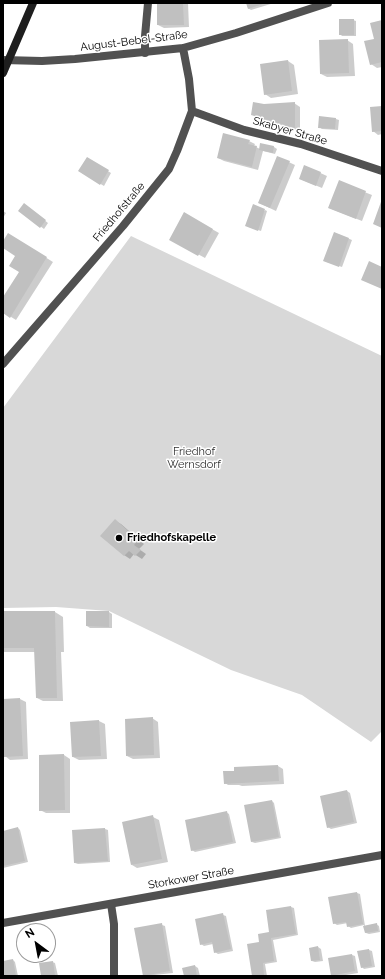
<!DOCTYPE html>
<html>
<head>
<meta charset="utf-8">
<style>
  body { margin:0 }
  #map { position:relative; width:385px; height:979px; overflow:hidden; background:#fff; font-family:Raleway,sans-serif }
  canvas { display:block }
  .frame { position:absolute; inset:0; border:4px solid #000; pointer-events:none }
  .north { position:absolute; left:16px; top:923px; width:40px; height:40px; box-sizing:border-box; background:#fff; border:1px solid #999; border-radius:50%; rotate:328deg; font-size:11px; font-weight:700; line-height:16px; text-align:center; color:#000 }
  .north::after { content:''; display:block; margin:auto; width:14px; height:18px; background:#000; clip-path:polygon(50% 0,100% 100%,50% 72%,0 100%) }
</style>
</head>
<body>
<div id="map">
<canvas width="385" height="979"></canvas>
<div class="frame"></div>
<div class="north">N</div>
</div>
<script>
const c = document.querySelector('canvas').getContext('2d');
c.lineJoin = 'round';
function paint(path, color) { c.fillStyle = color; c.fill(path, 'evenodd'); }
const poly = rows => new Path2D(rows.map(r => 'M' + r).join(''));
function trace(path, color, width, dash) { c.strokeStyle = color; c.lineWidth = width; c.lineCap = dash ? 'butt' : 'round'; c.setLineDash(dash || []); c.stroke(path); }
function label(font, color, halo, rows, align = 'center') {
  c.font = font + ' Raleway,sans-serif'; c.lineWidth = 3; c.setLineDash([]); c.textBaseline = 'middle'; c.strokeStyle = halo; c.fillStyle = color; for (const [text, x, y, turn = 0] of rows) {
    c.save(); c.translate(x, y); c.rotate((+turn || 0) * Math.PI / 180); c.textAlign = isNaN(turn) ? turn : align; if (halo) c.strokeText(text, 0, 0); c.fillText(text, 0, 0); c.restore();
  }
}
paint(poly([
  [131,236,382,356,382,731,371,742,302,695,231,670,109,611,56,607,3,608,3,408]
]), '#d8d8d8');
paint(poly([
  [158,3,188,3,189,27,164,28,158,25],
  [247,3,274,3,251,10,248,8],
  [353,20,356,21,356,36,342,36,340,34],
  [382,21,382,67,377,68,371,64,375,40],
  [347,40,353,44,355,76,327,77,321,74],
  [288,61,294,65,298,94,271,98,265,94],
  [294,103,300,107,300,131,258,118,252,114,264,105],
  [382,107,382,134,378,135,373,131],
  [336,119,339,120,338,130,322,129,319,127],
  [249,141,255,144,254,146,260,149,274,147,277,149,275,154,263,151,258,170,224,161,218,158],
  [278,157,295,165,276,211,259,203],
  [87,158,111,173,104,186,79,171],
  [305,166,327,176,322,188,300,179],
  [339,182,372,195,362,221,329,208],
  [27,206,48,223,44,229,20,211],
  [265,210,267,211,261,231,249,227],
  [3,211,6,213,3,218],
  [185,214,219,233,205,258,170,239],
  [335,233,352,240,342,267,327,262],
  [8,234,53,262,16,320,3,312,3,299,20,272,16,255,3,247,3,243],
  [115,521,121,524,144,544,139,549,146,554,142,559,134,554,130,559,124,555],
  [3,612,55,612,63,617,64,652,61,652,63,701,43,701,37,698,35,652,3,652],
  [109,612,112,614,112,628,90,628,87,626],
  [20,699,26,702,28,759,10,760,5,756,3,700],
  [152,718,158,722,160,758,133,759,127,756],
  [99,721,105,724,107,759,79,760,73,757,71,723],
  [64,755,70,759,70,813,46,813,40,810],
  [278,766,283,769,284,784,242,786,239,785,228,785,225,783],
  [347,791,350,793,357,823,331,829,328,827],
  [272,801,274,803,281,838,255,843,252,842],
  [226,812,229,814,236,843,195,852,192,850],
  [153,817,159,820,168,862,137,868,132,865],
  [18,828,20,830,28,862,3,868,3,832],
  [105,829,108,830,110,862,78,864,75,863],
  [357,893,360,894,365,926,376,924,379,926,380,932,369,934,366,933,364,925,351,928,348,926,348,923,337,925,334,923],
  [291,907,294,908,298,935,273,940,277,962,265,964,267,976,253,976,248,945,260,943,271,932],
  [223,915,226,916,233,951,218,954,215,952,213,944,204,946,201,944],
  [162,925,165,926,173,973,145,976,144,975],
  [318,947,321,949,323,961,315,962,312,961],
  [369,950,372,951,375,967,364,969,362,967],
  [352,955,355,956,358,973,340,976,332,975],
  [13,960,15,962,18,976,3,976,3,962],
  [52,962,55,963,58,976,42,976,40,964],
  [195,966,198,968,200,976,185,976]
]), '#0003');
paint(poly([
  [157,3,183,3,184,25,157,25],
  [246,3,266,3,248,9],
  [339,19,354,19,354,35,339,35],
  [382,20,382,62,370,65,364,41,374,39,370,23],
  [348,39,349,73,320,74,319,40],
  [288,60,292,91,264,95,260,64],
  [253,102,264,104,295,102,295,128,251,115],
  [382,106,382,131,372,132,370,107],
  [319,116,336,118,335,129,318,128],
  [223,133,250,140,248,144,257,146,252,167,217,158],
  [260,143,274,146,273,153,259,150],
  [277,156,290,161,270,208,258,203],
  [87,157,109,170,100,185,78,171],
  [304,165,321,172,316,186,299,179],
  [339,180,366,191,356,219,328,208],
  [382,199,382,228,373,224],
  [24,203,46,220,40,228,18,211],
  [253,204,265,209,258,231,245,226],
  [184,212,213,229,198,256,169,240],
  [334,232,349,238,339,267,323,261],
  [8,233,47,257,10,318,3,313,3,297,19,272,9,266,15,256,3,248,3,241],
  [369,261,382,267,382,289,361,280],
  [115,519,138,540,134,545,141,550,135,556,129,551,124,556,100,536],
  [3,611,55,611,57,698,36,698,34,648,3,648],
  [86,611,109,611,109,627,86,626],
  [20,698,23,756,4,757,3,699],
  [153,717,154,755,126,756,125,719],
  [99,720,101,756,72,757,70,722],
  [64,754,65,810,39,811,39,755],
  [278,765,279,781,224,784,223,771,234,771,234,767],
  [347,790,354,822,327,828,320,796],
  [272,800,279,837,251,842,244,805],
  [227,811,233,842,191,851,185,820],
  [153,815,162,859,131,865,122,822],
  [18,827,25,861,3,866,3,831],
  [105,828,108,861,74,863,72,830],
  [357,892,363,924,347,927,346,922,333,924,328,897],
  [291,906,296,934,271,938,274,961,263,963,264,975,252,976,247,944,259,942,258,934,269,932,266,910],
  [223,913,231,949,214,953,212,942,200,945,195,919],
  [162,923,170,971,143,976,134,928],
  [377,923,378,931,365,933,363,926],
  [318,946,320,960,311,961,309,948],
  [369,949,372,966,361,968,357,951],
  [352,954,355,971,331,976,328,958],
  [13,959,16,976,3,976,3,961],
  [53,961,55,975,41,976,39,963],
  [195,965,197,976,184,976,182,968]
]), '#c0c0c0');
trace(poly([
  [145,53,145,36,148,3],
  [111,904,114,924,114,976]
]), '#515151', 8);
trace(poly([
  [3,60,42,61,75,59,183,48,236,33,328,3],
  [192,111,244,130,301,144,382,171],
  [3,364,123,226,169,169,177,151,192,111,189,79,183,48],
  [3,923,382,855]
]), '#515151', 8);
trace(poly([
  [3,73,33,3]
]), '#1e1e1e', 8);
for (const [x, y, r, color] of [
  [119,538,4,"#000"]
]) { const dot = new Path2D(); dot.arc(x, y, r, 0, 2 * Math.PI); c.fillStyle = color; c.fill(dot); trace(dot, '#fff', 1.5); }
label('11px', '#000', '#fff', [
  ["August-Bebel-Straße",134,41,-7],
  ["Skabyer Straße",290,131,16],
  ["Friedhofstraße",119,212,-50],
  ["Storkower Straße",191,878,-10]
]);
label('11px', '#2f2f2f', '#fff', [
  ["Friedhof",194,452],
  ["Wernsdorf",194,465]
]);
label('bold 11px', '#000', '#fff', [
  ["Friedhofskapelle",127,538]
], 'left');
</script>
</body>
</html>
